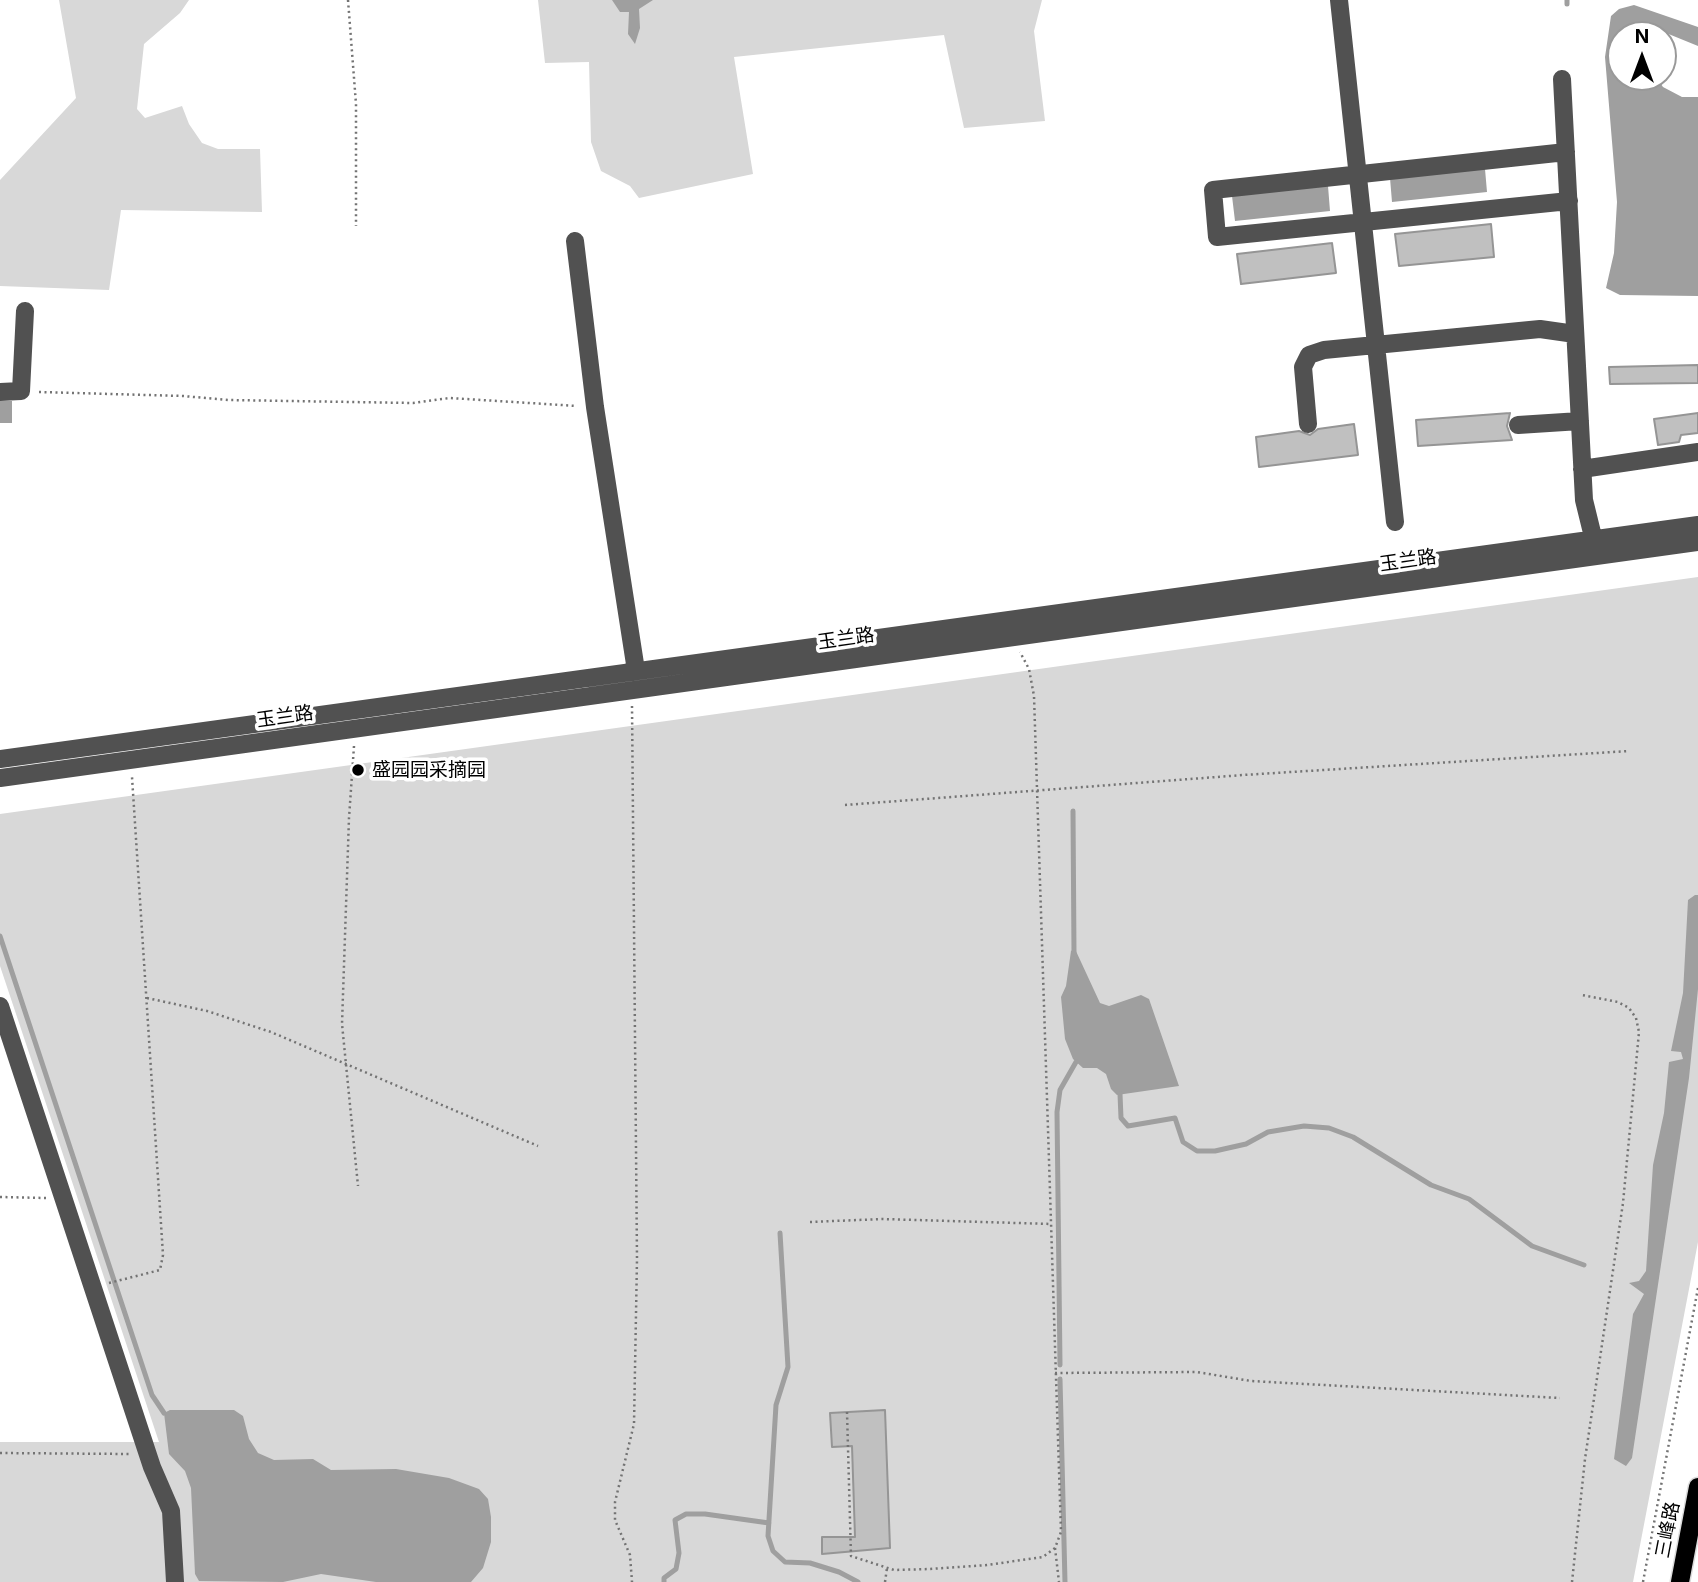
<!DOCTYPE html>
<html>
<head>
<meta charset="utf-8">
<style>
  body { margin:0 }
  #map { position:relative; width:1698px; height:1582px; overflow:hidden; background:#fff; font-family:Inter,sans-serif }
  canvas { display:block }
  .north { position:absolute; left:1607px; top:21px; width:70px; height:70px; box-sizing:border-box; background:#fff; border:2px solid #999; border-radius:50%; rotate:0deg; font-size:19px; font-weight:700; line-height:28px; text-align:center; color:#000 }
  .north::after { content:''; display:block; margin:auto; width:24px; height:32px; background:#000; clip-path:polygon(50% 0,100% 100%,50% 72%,0 100%) }
</style>
</head>
<body>
<div id="map">
<canvas width="1698" height="1582"></canvas>
<div class="north">N</div>
</div>
<script>
const c = document.querySelector('canvas').getContext('2d');
c.lineJoin = 'round';
function paint(path, color) { c.fillStyle = color; c.fill(path, 'evenodd'); }
const poly = rows => new Path2D(rows.map(r => 'M' + r).join(''));
function trace(path, color, width, dash) { c.strokeStyle = color; c.lineWidth = width; c.lineCap = dash ? 'butt' : 'round'; c.setLineDash(dash || []); c.stroke(path); }
function label(font, color, halo, rows, align = 'center') {
  c.font = font + ' Inter,"Noto Sans SC",sans-serif'; c.lineWidth = 7; c.setLineDash([]); c.textBaseline = 'middle'; c.strokeStyle = halo; c.fillStyle = color; for (const [text, x, y, turn = 0] of rows) {
    c.save(); c.translate(x, y); c.rotate((+turn || 0) * Math.PI / 180); c.textAlign = isNaN(turn) ? turn : align; if (halo) c.strokeText(text, 0, 0); c.fillText(text, 0, 0); c.restore();
  }
}
paint(poly([
  [59,0,189,0,180,13,144,44,137,109,145,118,182,106,189,124,202,143,218,149,260,149,262,212,121,210,109,290,0,286,0,180,76,98],
  [538,0,1042,0,1034,31,1045,121,964,128,944,35,734,57,753,174,639,198,630,186,601,171,591,142,589,62,545,63],
  [1698,577,1698,1242,1633,1582,0,1582,0,1442,159,1442,0,966,0,814]
]), '#d8d8d8');
paint(poly([
  [612,0,653,0,639,9,640,28,635,44,628,34,629,12,620,12],
  [1634,5,1698,27,1698,46,1644,24,1636,28,1633,35,1621,35,1621,77,1656,77,1663,87,1682,97,1698,97,1698,296,1620,295,1606,288,1614,253,1617,202,1605,57,1611,16,1619,9],
  [1485,169,1487,192,1392,202,1390,178],
  [1328,186,1330,211,1235,221,1232,196],
  [0,401,12,401,12,423,0,423],
  [1695,895,1698,895,1698,989,1689,1078,1632,1458,1626,1466,1614,1459,1633,1314,1644,1294,1629,1283,1639,1281,1646,1271,1653,1165,1664,1113,1669,1062,1683,1059,1681,1052,1671,1051,1683,993,1688,900],
  [1075,949,1100,1003,1109,1006,1141,995,1149,999,1179,1086,1117,1095,1111,1089,1106,1074,1097,1068,1083,1068,1073,1059,1065,1039,1061,997,1066,986,1071,951],
  [170,1410,234,1410,243,1416,249,1439,258,1453,274,1460,313,1459,331,1470,396,1469,449,1478,479,1489,488,1499,491,1517,491,1542,483,1568,471,1582,376,1582,321,1574,283,1582,199,1581,195,1574,191,1488,185,1471,169,1454,164,1413]
]), '#9f9f9f');
trace(poly([
  [1567,0,1567,4],
  [1073,811,1074,954],
  [0,936,152,1395,164,1413],
  [1120,1094,1121,1118,1128,1126,1175,1118,1183,1142,1197,1151,1215,1151,1246,1144,1268,1132,1304,1126,1329,1128,1353,1137,1431,1185,1469,1199,1532,1246,1584,1265],
  [780,1233,788,1367,776,1405,768,1536,773,1551,785,1562,810,1563,839,1572,858,1582],
  [1060,1365,1057,1112,1060,1090,1076,1062],
  [1060,1379,1065,1582],
  [664,1582,664,1578,676,1569,679,1553,675,1520,686,1514,705,1514,769,1523]
]), '#9f9f9f', 5);
const building = poly([
  [1491,224,1494,257,1399,266,1395,234,1491,224],
  [1332,243,1336,273,1241,284,1237,254,1332,243],
  [1698,365,1698,383,1610,384,1609,367,1698,365],
  [1510,413,1507,426,1512,440,1418,446,1416,420,1510,413],
  [1698,413,1698,433,1681,435,1679,442,1658,445,1654,419,1698,413],
  [1354,424,1358,455,1259,467,1256,437,1299,431,1310,435,1318,429,1354,424],
  [885,1410,890,1548,822,1554,822,1537,855,1537,852,1446,832,1447,830,1413,885,1410]
]);
paint(building, '#c0c0c0');
trace(building, '#959595', 2);
const major = poly([
  [1680,1582,1698,1487]
]);
trace(major, '#dbdbdb', 21);
trace(poly([
  [348,0,356,104,356,226],
  [39,392,183,396,228,400,413,403,450,398,577,406],
  [632,706,637,1259,634,1424,615,1502,615,1520,630,1555,632,1582],
  [354,746,349,818,342,1024,358,1186],
  [845,805,1243,775,1629,751],
  [147,998,207,1011,271,1032,538,1146],
  [0,1197,46,1198],
  [810,1222,882,1219,1051,1224],
  [109,1283,160,1270,163,1255,132,777],
  [1055,1373,1197,1372,1251,1381,1560,1398],
  [847,1412,851,1556,894,1570,930,1569,987,1565,1043,1557,1055,1548,1061,1532,1034,696,1029,669,1020,652],
  [0,1453,130,1454],
  [1055,1548,1059,1582],
  [885,1582,887,1568],
  [1572,1582,1585,1459,1623,1203,1639,1032,1636,1018,1629,1008,1618,1002,1582,995],
  [1643,1582,1698,1288]
]), '#737373', 2.5, [2, 3.5]);
trace(poly([
  [1339,0,1395,522],
  [1562,79,1584,500,1596,549],
  [1566,152,1213,190,1217,237,1569,201],
  [575,241,595,407,635,664,632,672],
  [0,392,21,391,25,311],
  [1308,424,1303,367,1309,355,1324,350,1540,329,1575,334],
  [1518,425,1580,421],
  [1582,469,1698,452],
  [0,759,1698,525],
  [0,778,1698,542],
  [0,1006,152,1467,171,1511,175,1582]
]), '#515151', 18);
trace(major, '#000', 18);
for (const [x, y, r, color] of [
  [358,770,7,"#000"]
]) { const dot = new Path2D(); dot.arc(x, y, r, 0, 2 * Math.PI); c.fillStyle = color; c.fill(dot); trace(dot, '#fff', 2.5); }
label('19px', '#000', '#fff', [
  ["玉兰路",1408,561,-8],
  ["玉兰路",846,639,-8],
  ["玉兰路",285,717,-8],
  ["三峰路",1668,1530,-79]
]);
label('19px', '#000', '#fff', [
  ["盛园园采摘园",372,770]
], 'left');
</script>
</body>
</html>
